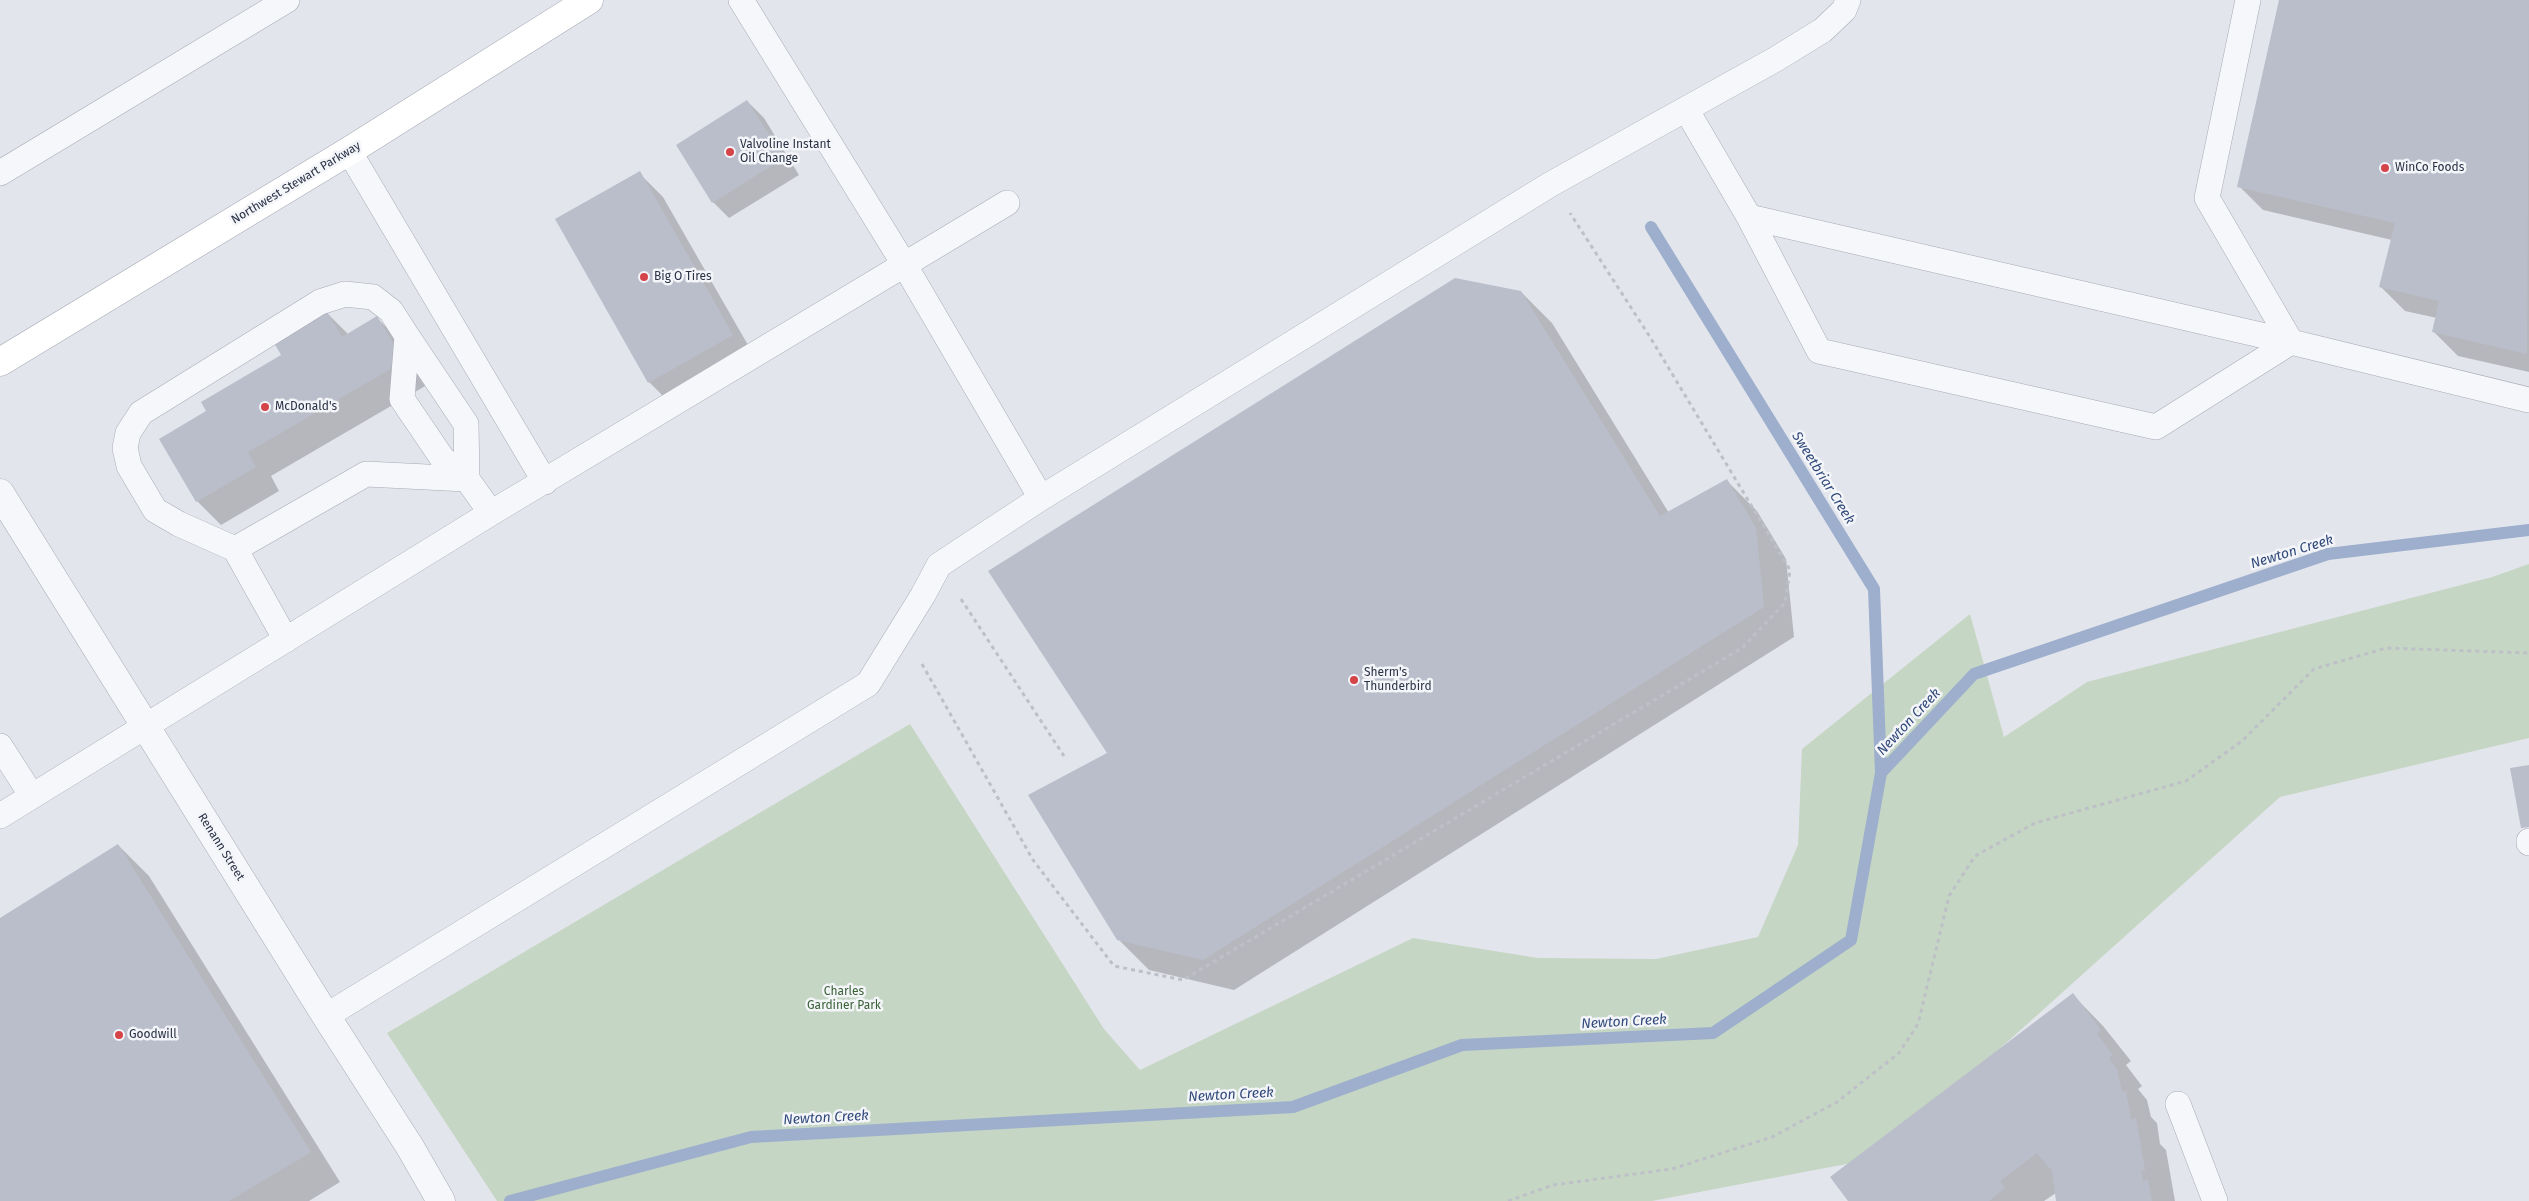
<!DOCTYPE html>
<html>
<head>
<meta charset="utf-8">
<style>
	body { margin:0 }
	canvas { display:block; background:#e3e5ec }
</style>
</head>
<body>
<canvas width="2529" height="1201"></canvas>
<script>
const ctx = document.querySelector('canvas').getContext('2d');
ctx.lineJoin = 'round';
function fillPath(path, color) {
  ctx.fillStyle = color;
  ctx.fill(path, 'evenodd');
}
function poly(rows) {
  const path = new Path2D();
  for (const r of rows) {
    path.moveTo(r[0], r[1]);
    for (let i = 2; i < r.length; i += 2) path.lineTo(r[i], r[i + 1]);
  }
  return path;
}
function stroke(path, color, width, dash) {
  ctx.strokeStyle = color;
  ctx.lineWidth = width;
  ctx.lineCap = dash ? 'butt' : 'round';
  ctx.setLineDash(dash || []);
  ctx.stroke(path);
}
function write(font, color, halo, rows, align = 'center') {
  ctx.font = font + ' "Fira Sans",sans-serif';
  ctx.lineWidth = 5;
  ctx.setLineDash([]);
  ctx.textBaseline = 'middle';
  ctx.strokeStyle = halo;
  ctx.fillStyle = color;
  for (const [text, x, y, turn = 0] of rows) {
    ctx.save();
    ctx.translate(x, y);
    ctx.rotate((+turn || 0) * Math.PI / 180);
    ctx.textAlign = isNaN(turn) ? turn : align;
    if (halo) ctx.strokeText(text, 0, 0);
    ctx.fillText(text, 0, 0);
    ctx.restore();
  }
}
const green = poly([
	[2529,564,2529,738,2280,797,1878,1158,1652,1201,497,1201,387,1033,910,724,1104,1029,1140,1070,1413,938,1538,958,1656,959,1758,937,1798,845,1802,749,1970,614,2004,737,2087,682,2492,577]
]);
const shadow = poly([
	[2280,0,2529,0,2529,372,2458,356,2434,332,2437,318,2405,311,2381,287,2392,240,2263,210,2239,186],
	[747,101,764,118,799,175,729,218,713,202],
	[639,173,663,197,756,359,673,406,649,382],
	[1521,292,1552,323,1669,513,1727,481,1757,511,1786,559,1794,637,1234,990,1149,970,1118,939,1109,753],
	[326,312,348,334,377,318,401,342,427,385,271,476,279,491,221,525,197,501,161,439,208,412,283,356],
	[118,845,149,876,340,1182,309,1201,0,1201,0,919],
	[2073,995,2103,1026,2131,1061,2126,1065,2142,1086,2138,1089,2147,1100,2151,1117,2157,1123,2160,1144,2166,1150,2175,1201,2057,1201,2056,1193,2044,1201,1849,1201]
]);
const stream = poly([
	[1651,227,1874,589,1881,773],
	[510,1201,751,1137,1293,1107,1462,1045,1713,1033,1851,940,1881,773,1974,674,2328,554,2529,530]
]);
const building = poly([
	[2279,0,2529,0,2527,354,2432,332,2439,301,2379,287,2395,223,2237,187],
	[747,100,784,158,712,203,676,145],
	[640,171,733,335,648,383,555,219],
	[1455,278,1521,291,1660,516,1727,479,1756,528,1764,607,1203,960,1117,940,1028,795,1107,753,988,571],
	[326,310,342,337,377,316,404,361,248,452,256,467,196,502,159,439,206,411,201,402,281,355,273,341],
	[2529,765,2529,827,2521,828,2510,768],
	[118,844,311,1152,229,1201,0,1201,0,918],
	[2073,993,2101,1030,2097,1034,2113,1055,2109,1058,2117,1069,2122,1092,2126,1091,2131,1119,2136,1118,2145,1170,2141,1171,2143,1181,2148,1180,2152,1201,2056,1201,2052,1171,2037,1153,2000,1181,2005,1188,1989,1201,1848,1201,1830,1177]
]);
const path = poly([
	[961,599,1064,756],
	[922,664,1033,860,1114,966,1183,980,1742,648,1785,603,1790,570,1650,337,1570,213],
	[1508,1201,1553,1185,1672,1169,1772,1137,1837,1102,1899,1053,1918,1024,1949,896,1975,856,2035,823,2186,781,2242,741,2314,669,2386,648,2529,653]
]);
const service = poly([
	[741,0,904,264,1041,498],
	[1686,109,1749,217,2291,342,2529,400],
	[349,151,545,482],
	[0,173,287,0],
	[1749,217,1819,351,2156,427,2291,342,2207,198,2248,0],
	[407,336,466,424,467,479],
	[235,549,179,524,155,510,129,466,125,448,128,433,141,413,320,302,345,294,373,297,391,311,407,336,402,399,442,458,467,479],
	[286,640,235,549,366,474,467,479,491,513],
	[0,746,32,796],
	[0,816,491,513,1007,203],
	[2529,841,2529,843],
	[326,1016,868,684,923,595,939,565,1041,498,1551,184,1776,59,1823,30,1844,10,1848,0],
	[2178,1104,2215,1201]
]);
const tertiary = poly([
	[0,493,326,1016,410,1147,441,1201]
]);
const secondary = poly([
	[0,362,349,151,589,0]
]);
const markers = [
	[730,152,5,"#d54449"],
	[2385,168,5,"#d54449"],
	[644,277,5,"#d54449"],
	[265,407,5,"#d54449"],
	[1354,680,5,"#d54449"],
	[119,1035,5,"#d54449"]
];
const poiNames = [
	["Valvoline Instant",740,145],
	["Oil Change",740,159],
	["WinCo Foods",2395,168],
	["Big O Tires",654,277],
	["McDonald's",275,407],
	["Sherm's",1364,673],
	["Thunderbird",1364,687],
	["Goodwill",129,1035]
];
const streetNames = [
	["Northwest Stewart Parkway",296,183,-31],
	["Renann Street",221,847,58]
];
const parkNames = [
	["Charles",844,992],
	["Gardiner Park",844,1006]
];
const waterNames = [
	["Sweetbriar Creek",1823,478,58],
	["Newton Creek",2292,552,-17],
	["Newton Creek",1909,722,-47],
	["Newton Creek",1624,1022,-3],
	["Newton Creek",1231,1095,-3],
	["Newton Creek",826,1118,-3]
];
fillPath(green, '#c6d6c4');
fillPath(shadow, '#0003');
stroke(stream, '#9dafcd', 12);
fillPath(building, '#babeca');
stroke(service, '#a8abb7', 26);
stroke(tertiary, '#a8abb7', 29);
stroke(secondary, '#a8abb7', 29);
stroke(path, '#bdc0c7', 3, [4, 4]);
stroke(service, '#f6f7fa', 25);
stroke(tertiary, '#f6f7fa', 28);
stroke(secondary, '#fff', 28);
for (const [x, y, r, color] of markers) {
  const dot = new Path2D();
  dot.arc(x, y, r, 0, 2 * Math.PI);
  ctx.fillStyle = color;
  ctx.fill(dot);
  stroke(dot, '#f3f5f9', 2);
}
write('12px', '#2a3145', '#f3f5f9', poiNames, 'left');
write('12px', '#2a3145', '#f3f5f9', streetNames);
write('12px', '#3a6136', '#f3f5f9', parkNames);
write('italic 14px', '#324a7b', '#f3f5f9', waterNames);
</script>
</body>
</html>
